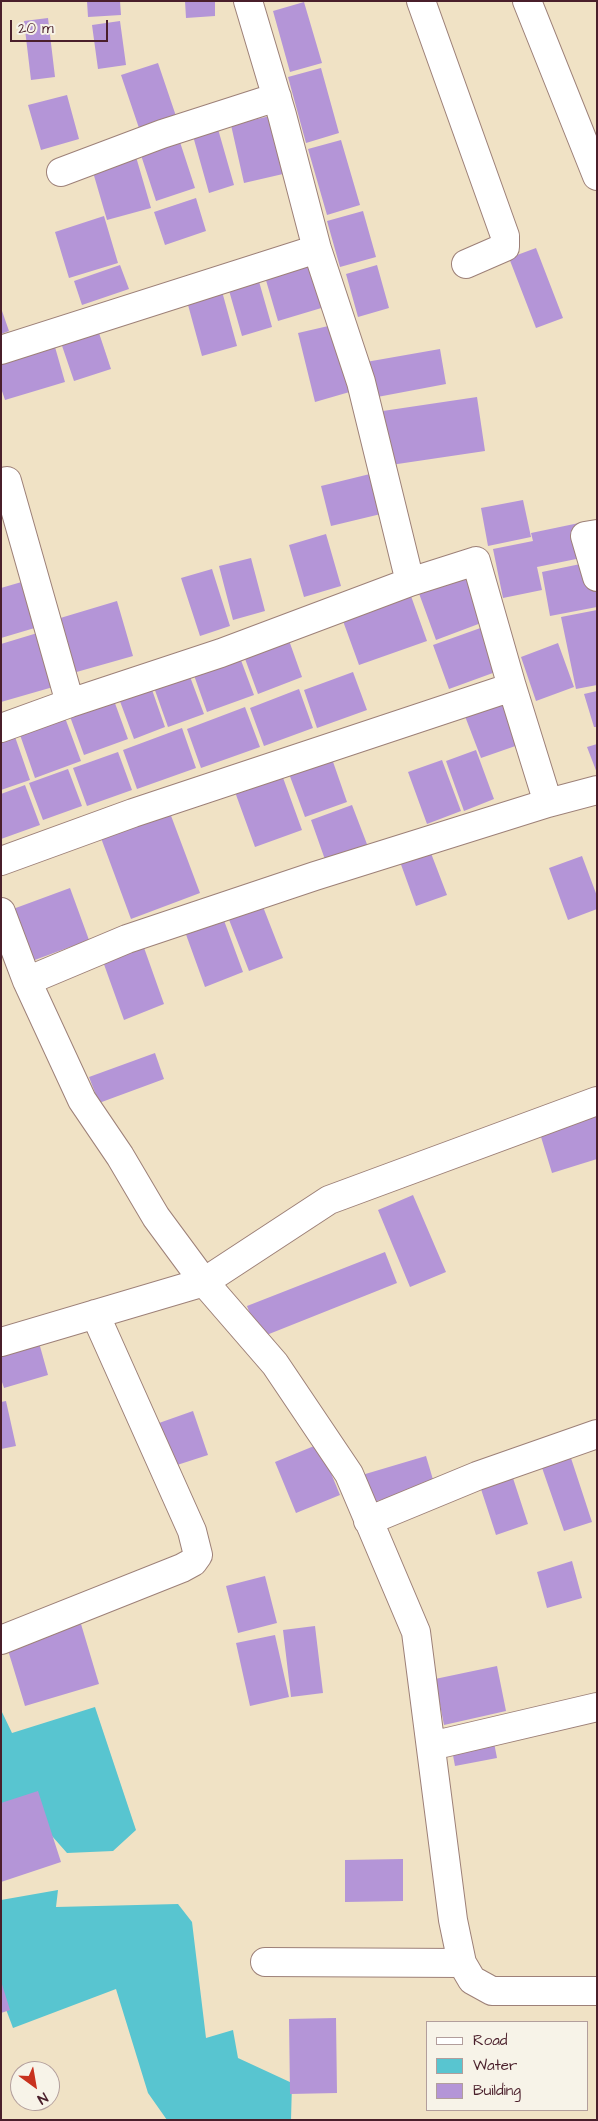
<!DOCTYPE html>
<html>
<head>
<meta charset="utf-8">
<style>
	body { margin:0 }
	#map { position:relative; width:598px; height:2121px; overflow:hidden; background:#f0e2c5; font-family:"Architects Daughter",sans-serif }
	canvas { display:block }
	.frame { position:absolute; inset:0; border:2px solid #4a1f2b; pointer-events:none }
	.legend { position:absolute; left:426px; top:2021px; width:162px; height:90px; box-sizing:border-box; background:#f7f3e8; border:1px solid #b29e9c; margin:0; padding:6px 9px; list-style:none; font-size:15px; color:#4a1f2b }
	.legend li { display:flex; align-items:center; gap:10px; height:25px }
	.legend b { width:25px; border:1px solid #b29e9c }
	.north { position:absolute; left:10px; top:2061px; width:50px; height:50px; box-sizing:border-box; background:#f7f3e8; border:1px solid #b29e9c; border-radius:50%; rotate:148deg; font-size:14px; font-weight:700; line-height:20px; text-align:center; color:#4a1f2b }
	.north::after { content:''; display:block; margin:auto; width:18px; height:22px; background:#c8321e; clip-path:polygon(50% 0,100% 100%,50% 72%,0 100%) }
	.scale { position:absolute; left:10px; top:20px; width:98px; height:22px; box-sizing:border-box; border:2px solid #4a1f2b; border-top:0; padding-left:6px; font-size:15px; line-height:18px; white-space:nowrap; color:#4a1f2b; -webkit-text-stroke:4px #f7f3e8; paint-order:stroke }
</style>
</head>
<body>
<div id="map">
<canvas width="598" height="2121"></canvas>
<div class="frame"></div>
<ul class="legend">
<li><b style="height:6px;background:#fff"></b>Road</li>
<li><b style="height:14px;background:#58c5d0"></b>Water</li>
<li><b style="height:14px;background:#b495d7"></b>Building</li>
</ul>
<div class="north">N</div>
<div class="scale">20 m</div>
</div>
<script>
const ctx = document.querySelector('canvas').getContext('2d');
ctx.lineJoin = 'round';
function fillPath(path, color) {
  ctx.fillStyle = color;
  ctx.fill(path, 'evenodd');
}
function poly(rows) {
  const path = new Path2D();
  for (const r of rows) {
    path.moveTo(r[0], r[1]);
    for (let i = 2; i < r.length; i += 2) path.lineTo(r[i], r[i + 1]);
  }
  return path;
}
function stroke(path, color, width, dash) {
  ctx.strokeStyle = color;
  ctx.lineWidth = width;
  ctx.lineCap = dash ? 'butt' : 'round';
  ctx.setLineDash(dash || []);
  ctx.stroke(path);
}
const water = poly([
	[95,1707,136,1830,113,1851,67,1853,52,1836,1,1817,1,1710,12,1733],
	[58,1890,56,1907,178,1904,192,1922,206,2038,233,2030,238,2058,292,2083,291,2120,167,2120,148,2093,116,1989,13,2028,1,1996,1,1900]
]);
const building = poly([
	[87,1,120,1,121,15,88,17],
	[185,1,215,1,215,16,186,18],
	[304,2,322,63,290,72,273,11],
	[48,18,55,77,31,80,24,21],
	[120,21,126,65,98,69,92,25],
	[158,63,177,119,140,131,121,75],
	[321,68,339,133,306,143,288,77],
	[67,95,79,139,41,150,28,105],
	[270,116,283,174,244,183,231,125],
	[218,129,234,185,209,193,193,136],
	[178,136,195,188,156,201,139,149],
	[341,140,360,205,327,215,308,149],
	[134,150,151,208,107,220,90,162],
	[196,198,206,231,165,245,154,212],
	[363,211,376,257,340,267,327,221],
	[104,216,118,263,69,278,55,232],
	[536,248,563,318,536,328,509,258],
	[316,262,328,306,278,321,265,277],
	[120,265,129,289,82,305,74,281],
	[377,265,389,308,358,317,346,274],
	[256,271,272,327,242,336,226,280],
	[220,284,237,346,202,356,185,294],
	[1,308,9,331,1,334],
	[95,321,111,369,74,381,58,334],
	[337,324,353,391,315,402,298,333],
	[53,340,65,382,5,400,1,388,1,355],
	[440,349,446,384,372,398,366,362],
	[477,397,485,451,384,466,376,412],
	[374,473,385,513,331,526,321,486],
	[523,500,531,537,488,546,481,508],
	[579,523,586,557,537,567,542,590,503,598,493,549,533,541,531,533],
	[326,534,341,586,304,597,289,545],
	[251,558,265,611,233,620,219,566],
	[590,562,597,595,597,607,550,616,542,572],
	[212,569,230,626,200,636,181,578],
	[470,569,489,620,436,640,417,588],
	[25,581,38,627,1,638,1,588],
	[411,596,427,641,359,665,343,621],
	[117,601,133,656,73,673,57,619],
	[597,610,597,685,576,689,561,617],
	[486,626,501,670,449,689,433,645],
	[44,631,60,685,1,702,1,644],
	[286,632,302,677,258,694,241,648],
	[558,643,574,687,536,701,521,657],
	[236,647,254,695,207,712,190,664],
	[186,666,204,714,168,727,151,679],
	[353,672,367,710,317,728,304,690],
	[150,684,165,727,134,739,118,696],
	[299,689,313,728,264,746,250,708],
	[597,691,597,727,594,727,584,694],
	[112,695,128,739,84,755,68,711],
	[507,695,524,743,481,758,463,711],
	[245,707,260,747,201,768,187,729],
	[64,715,81,761,35,778,19,732],
	[182,728,196,768,137,789,123,750],
	[13,731,30,780,1,790,1,736],
	[597,744,597,773,587,747],
	[476,750,494,799,464,811,446,761],
	[118,752,132,790,87,806,73,768],
	[331,756,347,802,305,817,288,771],
	[442,760,461,811,427,824,408,772],
	[68,769,82,806,43,820,29,783],
	[282,775,302,830,255,847,235,792],
	[25,785,40,825,1,839,1,794],
	[167,805,200,893,131,919,98,830],
	[352,805,370,852,328,868,311,820],
	[429,848,447,895,416,906,399,859],
	[582,856,597,896,597,909,568,920,549,868],
	[70,888,89,940,32,961,13,909],
	[260,899,283,958,249,971,226,912],
	[222,915,243,972,205,987,184,929],
	[142,942,164,1004,124,1020,101,956],
	[155,1053,164,1079,99,1103,89,1077],
	[597,1109,597,1159,552,1173,538,1127],
	[413,1195,446,1272,410,1287,378,1210],
	[385,1252,397,1283,259,1338,247,1306],
	[38,1339,48,1375,4,1388,1,1379,1,1350],
	[6,1401,16,1446,1,1449,1,1402],
	[193,1411,208,1455,174,1466,159,1423],
	[319,1444,340,1495,296,1513,275,1462],
	[569,1452,592,1522,564,1531,540,1462],
	[426,1456,434,1483,371,1503,362,1475],
	[511,1472,528,1524,496,1535,479,1483],
	[572,1561,582,1598,547,1608,537,1572],
	[265,1576,277,1623,238,1633,226,1586],
	[81,1624,99,1684,25,1706,7,1647],
	[315,1626,323,1693,291,1697,283,1630],
	[275,1635,289,1697,250,1706,236,1643],
	[497,1666,506,1711,444,1725,435,1679],
	[491,1727,497,1758,455,1766,449,1734],
	[38,1791,61,1862,1,1882,1,1803],
	[403,1859,403,1901,345,1902,345,1860],
	[1,1981,10,2010,1,2013],
	[336,2018,337,2093,290,2094,289,2019]
]);
const minor = poly([
	[421,1,505,236,505,247,466,264],
	[527,1,597,176],
	[61,172,162,134,277,97],
	[1,350,317,249],
	[7,481,70,703],
	[597,534,585,536,597,577],
	[1,728,70,703,221,653,410,582,361,382,317,249,282,115,248,1],
	[548,803,597,790],
	[1,861,133,813,512,687],
	[1,912,27,981,82,1100,120,1156,156,1217,204,1282,329,1200,597,1101],
	[27,981,127,939,315,876,548,803,512,687,476,561,410,582],
	[1,1342,204,1282,275,1364,349,1474,416,1632,453,1920,462,1963,472,1980,492,1991,597,1991],
	[368,1521,477,1476,597,1434],
	[1,1640,182,1568,193,1562,198,1555,192,1531,95,1314],
	[431,1746,597,1707],
	[265,1962,462,1963]
]);
fillPath(water, '#58c5d0');
fillPath(building, '#b495d7');
stroke(minor, '#9d8078', 30);
stroke(minor, '#fff', 28);
</script>
</body>
</html>
